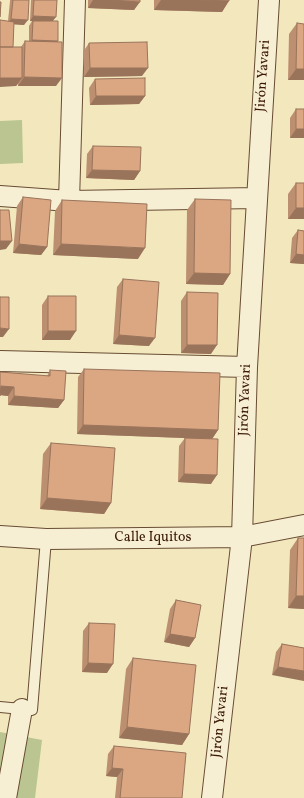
<!DOCTYPE html>
<html>
<head>
<meta charset="utf-8">
<style>
	body { margin:0 }
	canvas { display:block; background:#f2e7bd }
</style>
</head>
<body>
<canvas width="304" height="798"></canvas>
<script>
const ctx = document.querySelector('canvas').getContext('2d');
ctx.lineJoin = 'round';
function fillPath(path, color) {
  ctx.fillStyle = color;
  ctx.fill(path, 'evenodd');
}
function poly(rows) {
  const path = new Path2D();
  for (const r of rows) {
    path.moveTo(r[0], r[1]);
    for (let i = 2; i < r.length; i += 2) path.lineTo(r[i], r[i + 1]);
  }
  return path;
}
function stroke(path, color, width, dash) {
  ctx.strokeStyle = color;
  ctx.lineWidth = width;
  ctx.lineCap = dash ? 'butt' : 'round';
  ctx.setLineDash(dash || []);
  ctx.stroke(path);
}
function write(font, color, halo, rows, align = 'center') {
  ctx.font = font + ' Vollkorn,serif';
  ctx.lineWidth = 3;
  ctx.setLineDash([]);
  ctx.textBaseline = 'middle';
  ctx.strokeStyle = halo;
  ctx.fillStyle = color;
  for (const [text, x, y, turn = 0] of rows) {
    ctx.save();
    ctx.translate(x, y);
    ctx.rotate((+turn || 0) * Math.PI / 180);
    ctx.textAlign = isNaN(turn) ? turn : align;
    if (halo) ctx.strokeText(text, 0, 0);
    ctx.fillText(text, 0, 0);
    ctx.restore();
  }
}
const green = poly([
	[22,120,23,163,0,164,0,121],
	[0,732,42,740,35,798,0,798]
]);
const lane = poly([
	[0,707,32,710,46,539]
]);
const street = poly([
	[0,196,69,201,256,198],
	[69,201,75,0],
	[0,361,247,367],
	[0,536,46,539,242,537,304,525],
	[6,798,22,709],
	[212,798,242,537,247,367,269,0]
]);
const wall = poly([
	[10,0,29,0,24,25,14,24,13,47,21,47,25,41,29,42,29,26,32,21,30,21,31,0,57,0,53,21,58,41,56,86,18,86,18,84,16,86,8,21,10,1],
	[88,0,140,0,134,10,88,8],
	[154,0,229,0,222,12,154,10],
	[297,23,304,80,288,80,289,34],
	[89,43,142,76,84,77,83,52],
	[95,79,145,96,139,104,90,105,89,88],
	[296,109,304,138,290,138,290,118],
	[93,146,140,171,134,180,86,178,87,154],
	[296,183,304,183,304,219,288,219,288,194],
	[23,197,47,247,41,255,13,253,17,206],
	[195,199,230,274,223,285,186,284,187,210],
	[62,200,138,259,53,255,55,211],
	[298,230,304,231,304,264,290,263,292,238],
	[123,279,149,346,113,344,117,287],
	[187,292,211,354,181,353,181,301],
	[48,296,70,340,42,340,42,305],
	[84,369,218,430,212,439,211,484,178,482,179,446,185,438,77,434,78,377],
	[50,370,64,400,58,408,8,405,8,396,0,395,0,372,47,376],
	[51,443,111,503,104,514,40,509,43,454],
	[298,538,304,538,304,609,288,608,290,550],
	[176,600,195,638,189,647,164,642,170,609],
	[89,623,107,673,82,672,83,631],
	[282,644,304,648,272,675,276,652],
	[133,658,189,734,182,745,119,738,126,669],
	[114,746,182,798,115,798,117,777,106,776,108,754]
]);
const shadedWall = poly([
	[93,0,110,0,140,2,134,10,88,8],
	[161,0,198,0,229,1,222,12,154,10],
	[33,16,56,17,52,22,30,21],
	[11,19,28,20,24,25,8,24],
	[32,40,58,41,54,46,29,45],
	[90,68,148,68,142,76,84,77],
	[296,69,304,69,304,80,288,80],
	[24,77,62,78,56,86,18,86],
	[0,78,22,78,16,86,0,87],
	[96,96,145,96,139,104,90,105],
	[296,129,304,129,304,138,290,138],
	[92,170,140,171,134,180,86,178],
	[296,208,304,208,304,219,288,219],
	[0,241,12,241,6,249,0,250],
	[19,244,47,247,41,255,13,253],
	[61,244,145,248,138,259,53,255],
	[296,254,304,255,304,264,290,263],
	[194,273,230,274,223,285,186,284],
	[0,328,9,329,3,337,0,337],
	[48,331,76,331,70,340,42,340],
	[119,335,155,338,149,346,113,344],
	[187,345,217,345,211,354,181,353],
	[1,386,14,387,8,396,0,395],
	[14,396,64,400,58,408,8,405],
	[83,425,218,430,212,439,77,434],
	[184,474,217,475,211,484,178,482],
	[47,498,111,503,104,514,40,509],
	[296,596,304,596,304,609,288,608],
	[170,634,195,638,189,647,164,642],
	[88,663,113,664,107,673,82,672],
	[278,667,304,671,304,681,272,675],
	[127,727,189,734,182,745,119,738],
	[112,768,123,769,117,777,106,776]
]);
const building = poly([
	[13,0,29,0,28,20,11,19,13,0],
	[34,0,57,0,56,17,33,16,34,0],
	[110,0,140,0,140,2,110,0],
	[198,0,229,0,229,1,198,0],
	[0,2,1,2,0,17,0,2],
	[0,20,14,22,13,47,0,47,0,20],
	[33,21,58,21,58,41,32,40,33,21],
	[297,23,304,24,304,69,296,69,297,23],
	[25,41,62,42,62,78,24,77,25,41],
	[147,42,148,68,90,68,89,43,147,42],
	[0,47,22,47,22,78,0,78,0,47],
	[145,78,145,96,96,96,95,79,145,78],
	[296,109,304,109,304,129,296,129,296,109],
	[93,146,141,147,140,171,92,170,93,146],
	[296,183,304,183,304,208,296,208,296,183],
	[23,197,51,200,47,247,19,244,23,197],
	[195,199,231,200,230,274,194,273,195,199],
	[62,200,147,204,145,248,61,244,62,200],
	[0,210,9,210,12,241,0,241,0,210],
	[298,230,304,231,304,255,296,254,298,230],
	[123,279,159,282,155,338,119,335,123,279],
	[187,292,218,293,217,345,187,345,187,292],
	[48,296,76,296,76,331,48,331,48,296],
	[0,297,9,297,9,329,0,328,0,297],
	[84,369,220,373,218,430,83,425,84,369],
	[50,370,66,371,64,400,14,396,14,387,1,386,0,396,0,372,50,376,50,370],
	[185,438,218,439,217,475,184,474,185,438],
	[51,443,115,448,111,503,47,498,51,443],
	[298,538,304,538,304,596,296,596,298,538],
	[176,600,201,605,195,638,170,634,176,600],
	[89,623,115,624,113,664,88,663,89,623],
	[282,644,304,648,304,671,278,667,282,644],
	[133,658,196,665,189,734,127,727,133,658],
	[114,746,186,753,182,798,120,798,123,769,112,768,114,746]
]);
const streetNames = [
	["Jirón Yavari",264,76,-86],
	["Jirón Yavari",246,400,-88],
	["Calle Iquitos",153,538],
	["Jirón Yavari",221,722,-84]
];
fillPath(green, '#bac591');
stroke(lane, '#684c33', 12);
stroke(street, '#684c33', 22);
stroke(lane, '#f7efd4', 10);
stroke(street, '#f7efd4', 20);
fillPath(wall, '#bc8f70');
fillPath(shadedWall, '#99745b');
fillPath(building, '#dba682');
stroke(building, '#99745b', 1);
write('14px', '#3a1905', '#f7efd4', streetNames);
</script>
</body>
</html>
